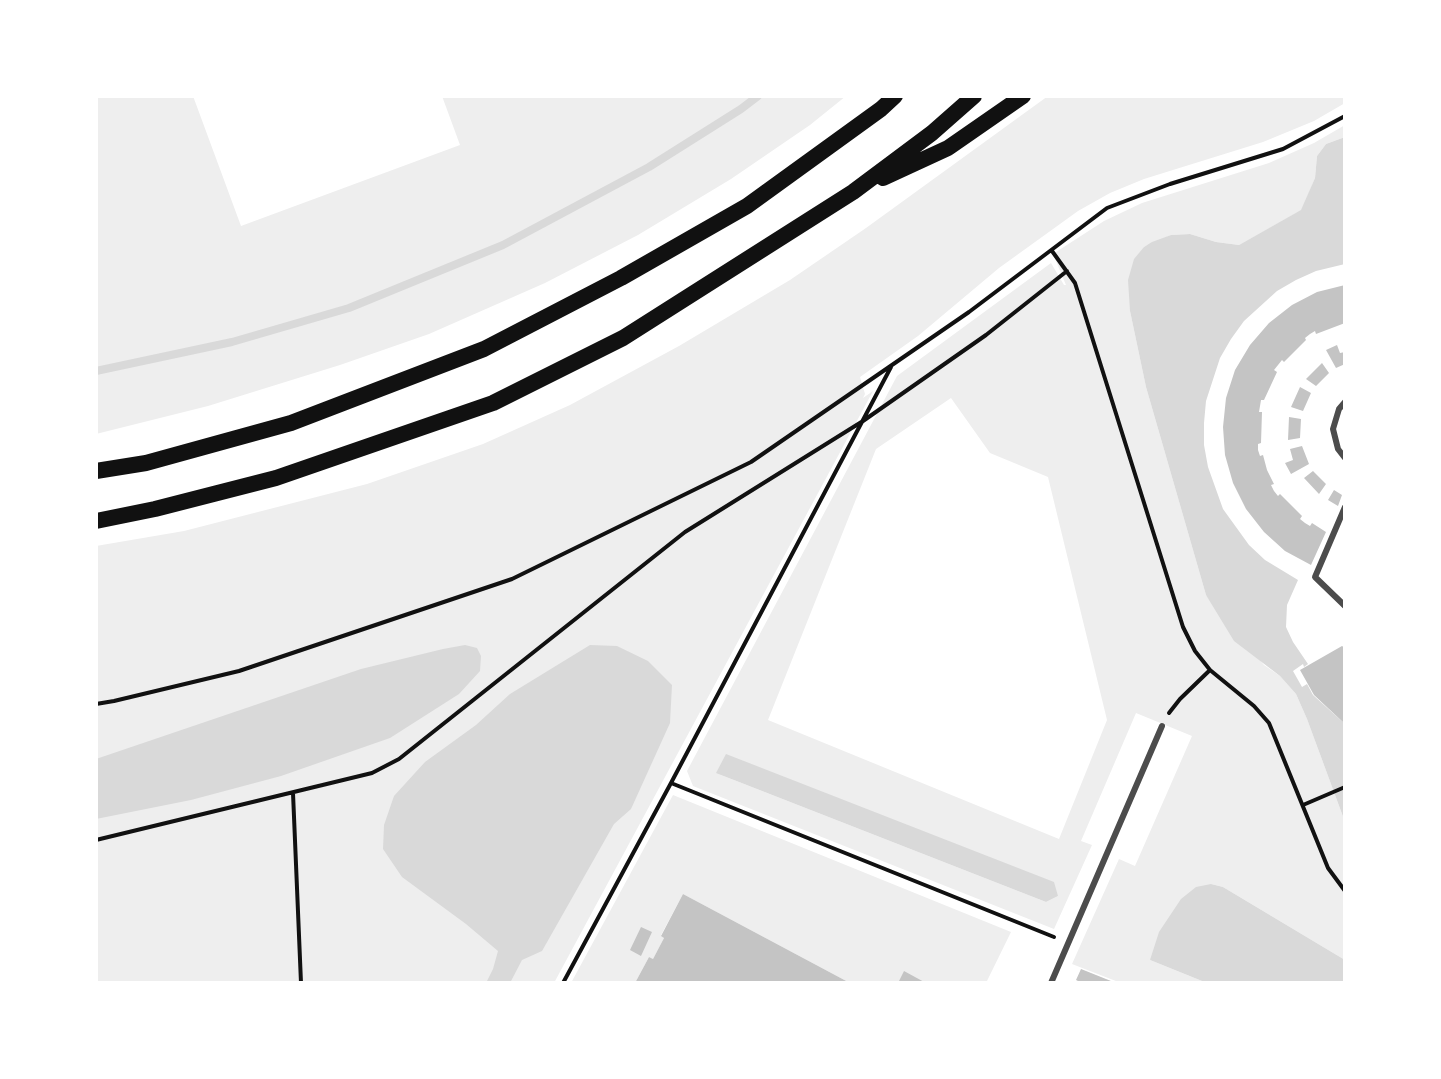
<!DOCTYPE html>
<html>
<head>
<meta charset="utf-8">
<style>
	body { margin:0 }
	#map { position:relative; width:1441px; height:1079px; overflow:hidden; background:#fff; font-family:"Playfair Display",serif }
	canvas { display:block }
	.frame { position:absolute; inset:0; border:98px solid #fff; pointer-events:none }
</style>
</head>
<body>
<div id="map">
<canvas width="1441" height="1079"></canvas>
<div class="frame"></div>
</div>
<script>
const ctx = document.querySelector('canvas').getContext('2d');
ctx.lineJoin = 'round';
function fillPath(path, color) {
  ctx.fillStyle = color;
  ctx.fill(path, 'evenodd');
}
function poly(rows) {
  const path = new Path2D();
  for (const r of rows) {
    path.moveTo(r[0], r[1]);
    for (let i = 2; i < r.length; i += 2) path.lineTo(r[i], r[i + 1]);
  }
  return path;
}
function stroke(path, color, width, dash) {
  ctx.strokeStyle = color;
  ctx.lineWidth = width;
  ctx.lineCap = dash ? 'butt' : 'round';
  ctx.setLineDash(dash || []);
  ctx.stroke(path);
}
const green = poly([
	[96,96,193,96,241,226,460,145,442,96,846,96,810,125,731,179,638,235,545,283,429,334,340,365,208,406,96,434],
	[1048,96,1345,96,1345,103,1314,121,1263,142,1144,179,1110,193,1078,211,999,268,918,336,860,377,865,394,863,398,873,391,554,983,96,983,96,546,184,531,367,484,483,444,570,405,679,346,790,280,866,228],
	[1345,125,1345,137,1326,144,1317,156,1315,178,1302,210,1239,245,1216,242,1190,234,1171,235,1144,247,1130,311,1146,387,1206,595,1264,665,1280,676,1296,694,1307,719,1345,822,1345,960,1223,887,1211,884,1150,960,1207,983,1121,983,1072,964,1119,859,1135,866,1192,736,1136,713,1081,841,1092,845,1054,929,693,786,687,771,897,376,1051,263,1064,285,1066,285,1053,254,1104,221,1142,203,1269,163,1314,143],
	[951,398,990,453,1048,477,1107,720,1059,839,768,720,876,449],
	[716,773,1058,896,1046,902],
	[673,795,1011,932,986,983,850,983,683,894,661,935,664,938,653,959,649,957,635,983,571,983]
]);
const water = poly([
	[1345,137,1345,264,1316,271,1296,280,1277,291,1244,321,1231,339,1220,358,1206,401,1204,423,1204,445,1208,467,1223,509,1249,545,1265,560,1298,580,1287,605,1286,627,1293,642,1308,664,1304,667,1303,664,1293,671,1302,687,1307,684,1313,695,1345,724,1345,822,1307,719,1296,694,1280,676,1234,641,1206,595,1146,387,1130,311,1128,280,1134,259,1144,247,1152,242,1171,235,1190,234,1216,242,1239,245,1301,210,1315,178,1317,156,1326,144],
	[465,645,477,648,481,656,480,671,459,694,390,738,281,776,191,800,96,819,96,759,361,669,443,649],
	[590,645,617,646,648,661,672,685,670,723,631,809,614,824,542,951,522,960,510,983,486,983,493,969,498,951,466,924,402,877,383,849,384,825,394,796,425,762,476,725,510,694],
	[726,754,1054,882,1058,896,1046,902,716,773],
	[1211,884,1223,887,1345,960,1345,983,1207,983,1150,960,1159,932,1181,899,1196,887]
]);
const stream = poly([
	[96,371,232,342,349,308,503,245,649,167,741,109,758,96]
]);
const building = poly([
	[1345,285,1345,323,1316,334,1315,331,1310,334,1305,338,1306,340,1284,362,1282,360,1274,370,1277,372,1264,400,1261,400,1259,412,1262,412,1261,443,1258,444,1258,450,1260,456,1263,455,1267,470,1274,484,1271,485,1274,491,1278,496,1280,494,1302,516,1300,519,1305,523,1310,526,1312,523,1326,532,1311,565,1285,551,1264,532,1246,509,1233,483,1225,455,1223,427,1226,398,1235,370,1250,345,1269,323,1292,305,1317,292],
	[1337,345,1340,353,1345,352,1345,364,1336,368,1326,350],
	[1322,363,1329,373,1316,386,1306,379],
	[1300,387,1311,393,1303,411,1291,407],
	[1289,417,1301,419,1300,438,1288,440],
	[1302,446,1309,464,1291,474,1285,463,1293,460,1290,449],
	[1313,471,1326,484,1319,494,1304,478],
	[1334,490,1342,495,1338,506,1328,500],
	[1342,646,1345,648,1345,724,1314,695,1300,670],
	[683,894,850,983,635,983,649,957,653,959,664,938,661,936],
	[641,927,652,932,641,956,630,950],
	[1081,969,1116,983,1082,983,1076,980],
	[904,971,926,983,898,983]
]);
const path = poly([
	[1052,251,1075,283,1183,627,1195,651,1210,670,1254,706,1269,723,1328,868,1345,891],
	[96,704,114,701,239,671,512,579,751,462,969,312,1107,208,1170,184,1283,149,1345,116],
	[1169,713,1180,699,1210,670],
	[671,783,1054,937],
	[293,793,301,983],
	[1303,805,1345,787],
	[96,840,372,773,399,759,685,532,863,421,986,335,1067,271],
	[563,983,671,783,891,367]
]);
const minor = poly([
	[1345,402,1339,409,1333,429,1338,449,1345,458],
	[1345,507,1315,577,1345,606],
	[1051,983,1162,726]
]);
const trunk = poly([
	[883,178,948,148,1023,96],
	[96,471,146,463,291,423,484,349,621,278,747,206,881,109,895,96],
	[96,521,155,509,276,478,493,403,623,338,853,192,932,133,974,96]
]);
fillPath(green, '#eee');
fillPath(water, '#d9d9d9');
stroke(stream, '#d9d9d9', 8);
fillPath(building, '#c4c4c4');
stroke(path, '#111', 4);
stroke(minor, '#4c4c4c', 6);
stroke(trunk, '#111', 16);
</script>
</body>
</html>
